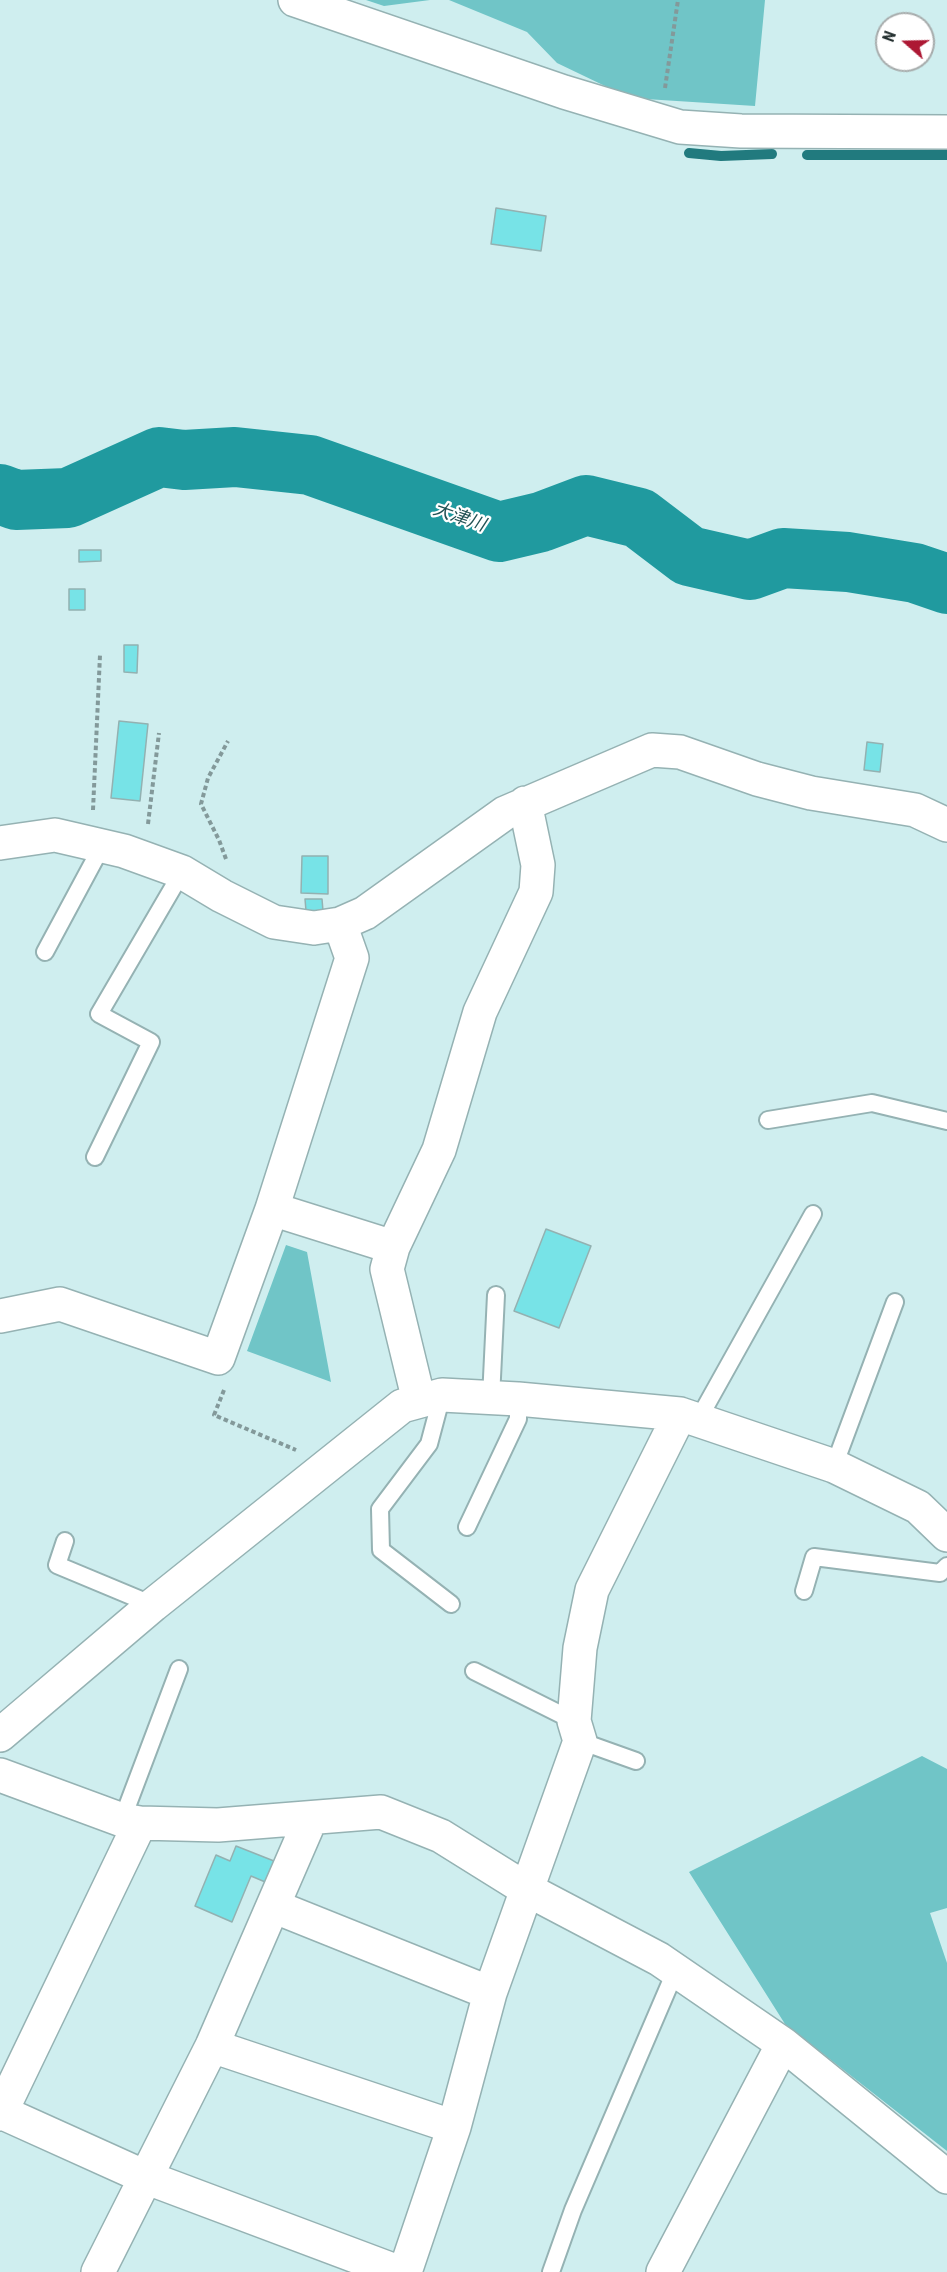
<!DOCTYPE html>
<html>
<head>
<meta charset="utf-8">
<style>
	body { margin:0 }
	#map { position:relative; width:947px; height:2272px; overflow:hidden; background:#cfeeef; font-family:"Roboto Condensed",sans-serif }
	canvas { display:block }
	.north { position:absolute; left:875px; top:12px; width:60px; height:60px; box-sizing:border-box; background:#fff; border:2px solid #a7acac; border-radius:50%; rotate:290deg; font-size:16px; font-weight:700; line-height:24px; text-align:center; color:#243030 }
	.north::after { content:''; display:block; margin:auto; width:21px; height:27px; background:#ad1834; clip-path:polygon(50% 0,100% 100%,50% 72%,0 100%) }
</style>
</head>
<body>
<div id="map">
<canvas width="947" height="2272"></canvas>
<div class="north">N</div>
</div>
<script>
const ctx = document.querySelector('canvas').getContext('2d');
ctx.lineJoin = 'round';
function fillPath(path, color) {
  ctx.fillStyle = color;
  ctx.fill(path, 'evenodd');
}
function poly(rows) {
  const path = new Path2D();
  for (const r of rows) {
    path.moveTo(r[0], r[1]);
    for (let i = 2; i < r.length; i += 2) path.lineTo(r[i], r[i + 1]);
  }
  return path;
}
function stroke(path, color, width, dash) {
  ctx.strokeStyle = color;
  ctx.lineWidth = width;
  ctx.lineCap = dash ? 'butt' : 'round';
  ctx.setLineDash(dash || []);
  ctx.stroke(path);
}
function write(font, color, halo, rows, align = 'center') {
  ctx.font = font + ' "Roboto Condensed","Noto Sans JP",sans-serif';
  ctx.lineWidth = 4.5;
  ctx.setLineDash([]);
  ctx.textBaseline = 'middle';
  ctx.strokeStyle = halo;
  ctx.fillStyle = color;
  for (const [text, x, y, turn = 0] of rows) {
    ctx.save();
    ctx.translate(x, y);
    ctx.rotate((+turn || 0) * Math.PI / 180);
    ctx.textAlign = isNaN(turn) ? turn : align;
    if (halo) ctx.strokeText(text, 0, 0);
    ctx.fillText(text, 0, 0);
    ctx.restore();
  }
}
const green = poly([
	[366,0,430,0,384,6],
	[449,0,765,0,755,106,630,98,557,63,527,32],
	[286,1245,307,1252,331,1382,247,1351],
	[922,1756,947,1769,947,1908,930,1913,947,1963,947,2151,785,2024,689,1872]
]);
const stream = poly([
	[689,153,721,156,772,154],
	[807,155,947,155]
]);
const river = poly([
	[0,494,16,500,68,498,159,457,184,460,235,457,310,465,499,532,541,522,586,505,639,518,689,556,750,570,783,558,848,562,915,573,947,584]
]);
const building = poly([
	[496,208,546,216,541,251,491,244,496,208],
	[79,550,101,550,101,561,79,562,79,550],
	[69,589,85,589,85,610,69,610,69,589],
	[124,645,138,645,137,673,124,672,124,645],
	[119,721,148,724,140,801,111,798,119,721],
	[867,742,883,744,880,772,864,770,867,742],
	[302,856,328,856,328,894,301,893,302,856],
	[305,899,322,899,323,911,306,911,305,899],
	[546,1229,591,1246,559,1328,514,1311,546,1229],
	[236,1846,279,1863,270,1884,251,1876,232,1922,195,1906,216,1855,230,1861,236,1846]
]);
const path = poly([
	[665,88,678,0],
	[93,810,100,655],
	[148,824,159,733],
	[226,859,219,840,201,804,208,778,228,741],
	[224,1390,214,1415,296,1450]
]);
const lane = poly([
	[45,952,102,846],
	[768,1120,872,1103,947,1121],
	[95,1157,151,1042,99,1014,182,872],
	[442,1395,429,1444,380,1509,381,1550,451,1604],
	[491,1398,496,1295],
	[698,1420,813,1214],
	[834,1466,895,1302],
	[467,1527,518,1419,518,1399],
	[65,1541,57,1565,153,1605],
	[804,1591,814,1557,940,1573,947,1566],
	[474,1671,574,1721],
	[580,1741,636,1761],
	[122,1820,179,1669],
	[551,2272,573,2210,675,1972]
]);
const street = poly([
	[0,843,55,835,124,851,182,872,222,896,274,922,314,928,340,924,365,913,505,813,652,750,680,752,757,779,811,793,915,810,947,825],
	[272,1209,393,1247],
	[0,1316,60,1304,218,1358,272,1209,352,958,340,924],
	[419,1401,387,1269,393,1247,439,1150,480,1012,536,892,538,865,525,803],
	[0,1735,153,1605,402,1406,442,1395,518,1399,680,1414,834,1466,918,1507,947,1535],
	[0,1775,122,1820,140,1823,218,1825,381,1812,441,1836,526,1889,659,1959,783,2044,947,2177],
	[273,1906,490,1993],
	[212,2046,454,2127],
	[1,2112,145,2177,398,2272],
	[0,2114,140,1823],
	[98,2272,212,2046,311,1818],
	[405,2272,454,2127,490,1993,580,1741,574,1721,580,1648,592,1590,680,1414],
	[663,2272,783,2044]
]);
const secondary = poly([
	[295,0,564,92,680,127,741,131,947,132]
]);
const waterNames = [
	["大津川",459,518,19]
];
fillPath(green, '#70c5c7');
stroke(stream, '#217a7e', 10);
stroke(river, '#209a9f', 60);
fillPath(building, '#77e3e7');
stroke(building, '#93b1b1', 1.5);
stroke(lane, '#95b2b3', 20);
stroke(street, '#95b2b3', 36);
stroke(secondary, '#95b2b3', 36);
stroke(path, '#83999a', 4, [4.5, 3]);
stroke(lane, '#fff', 16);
stroke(street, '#fff', 33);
stroke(secondary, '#fff', 33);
write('italic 18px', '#225254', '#fff', waterNames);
</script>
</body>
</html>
